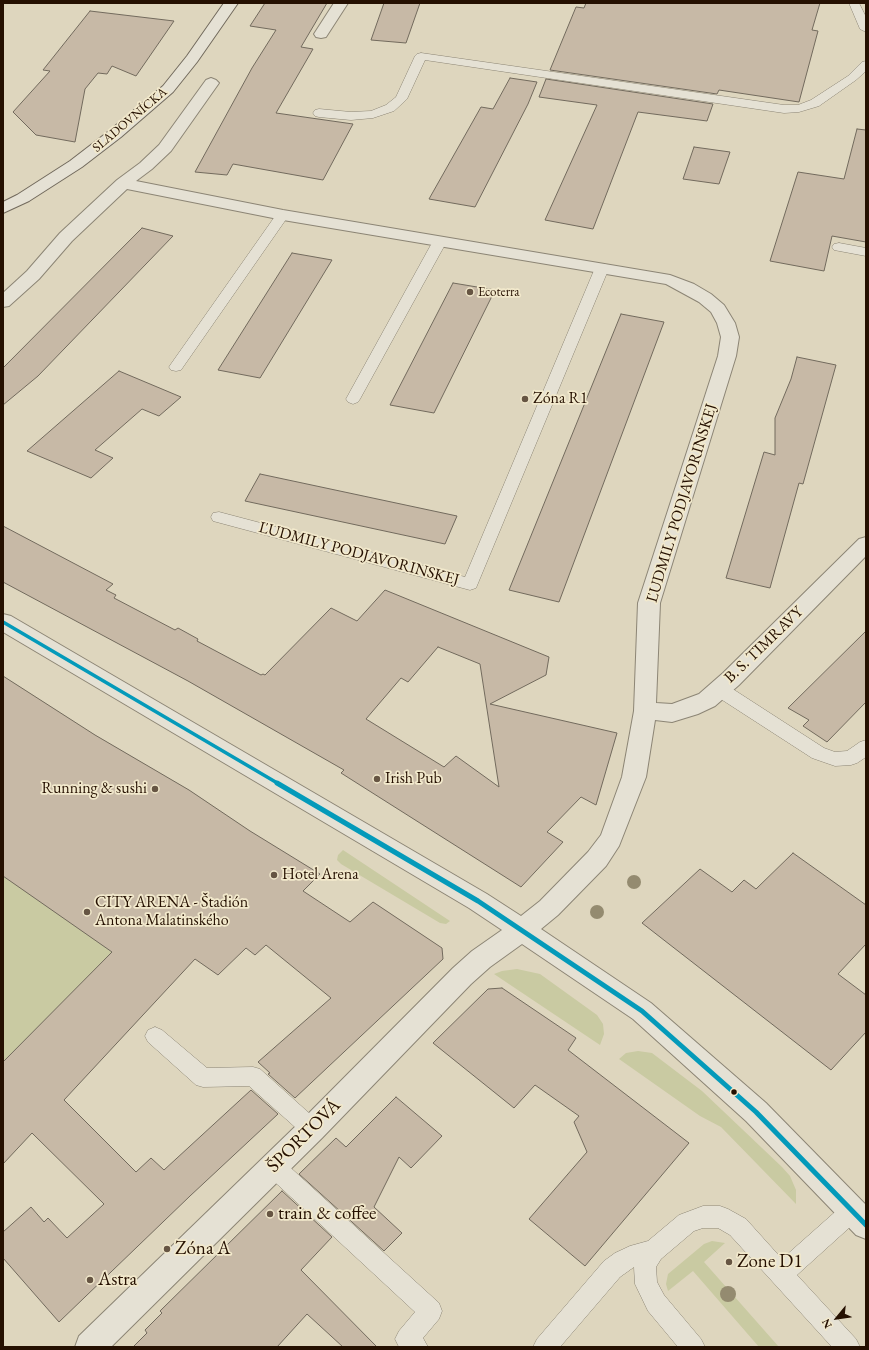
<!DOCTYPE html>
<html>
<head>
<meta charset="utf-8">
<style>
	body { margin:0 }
	#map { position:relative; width:869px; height:1350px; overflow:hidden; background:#ded6be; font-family:"EB Garamond",serif }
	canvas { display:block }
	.frame { position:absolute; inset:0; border:4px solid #251001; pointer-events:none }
	.north { position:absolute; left:817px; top:1298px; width:40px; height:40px; -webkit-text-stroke:3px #f2e9cc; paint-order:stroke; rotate:241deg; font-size:11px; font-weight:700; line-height:16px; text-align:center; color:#251001 }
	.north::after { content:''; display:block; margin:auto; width:14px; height:18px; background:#251001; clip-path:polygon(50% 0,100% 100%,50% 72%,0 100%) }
</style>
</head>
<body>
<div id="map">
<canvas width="869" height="1350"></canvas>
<div class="frame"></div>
<div class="north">N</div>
</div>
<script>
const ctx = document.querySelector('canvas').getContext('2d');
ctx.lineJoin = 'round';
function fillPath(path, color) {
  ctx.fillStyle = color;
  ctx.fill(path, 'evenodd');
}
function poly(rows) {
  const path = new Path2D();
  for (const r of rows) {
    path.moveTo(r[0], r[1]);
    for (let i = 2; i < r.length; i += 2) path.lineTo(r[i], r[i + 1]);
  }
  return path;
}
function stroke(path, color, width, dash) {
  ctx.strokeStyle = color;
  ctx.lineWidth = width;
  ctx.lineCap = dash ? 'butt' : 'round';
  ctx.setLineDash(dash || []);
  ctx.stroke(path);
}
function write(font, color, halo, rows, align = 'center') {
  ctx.font = font + ' "EB Garamond",serif';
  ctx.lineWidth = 3.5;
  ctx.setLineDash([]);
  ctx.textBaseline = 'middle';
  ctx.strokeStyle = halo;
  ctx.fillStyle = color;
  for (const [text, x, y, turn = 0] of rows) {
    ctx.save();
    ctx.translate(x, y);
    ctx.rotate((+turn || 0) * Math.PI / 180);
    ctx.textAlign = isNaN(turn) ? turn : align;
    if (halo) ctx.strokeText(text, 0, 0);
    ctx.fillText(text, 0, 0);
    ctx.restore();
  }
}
const green = poly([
	[3,676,95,735,189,790,250,831,242,840,195,959,3,1164],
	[343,850,450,921,446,924,440,923,341,864,337,860,338,855],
	[517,969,540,974,597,1015,603,1024,604,1034,600,1045,494,974,502,971],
	[638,1051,652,1053,702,1091,782,1167,790,1176,796,1190,796,1204,721,1127,700,1116,619,1059,626,1053],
	[712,1241,725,1243,704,1262,779,1347,759,1347,693,1271,668,1291,666,1284,668,1274,704,1244]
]);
const building = poly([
	[265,3,327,3,301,47,313,49,276,113,353,124,323,180,233,164,227,175,195,172,252,68,276,30,250,26,265,3],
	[384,3,420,3,406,43,371,40,384,3],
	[586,3,820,3,812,30,818,31,799,102,719,90,717,94,550,70,576,7,584,8,586,3],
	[90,11,174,21,136,76,112,66,107,74,98,73,85,89,75,142,36,135,13,112,50,71,43,70,90,11],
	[510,78,537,82,528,104,475,207,429,199,481,107,493,109,510,78],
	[546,79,713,104,707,121,638,112,593,229,545,220,597,105,539,97,546,79],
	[857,129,866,130,866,242,832,236,824,271,770,261,798,172,844,179,857,129],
	[694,147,730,152,719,184,683,179,694,147],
	[142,228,173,236,38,376,3,405,3,368,142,228],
	[292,253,332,260,260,378,218,370,292,253],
	[453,283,495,290,434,413,390,405,453,283],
	[621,314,664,322,559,602,509,590,621,314],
	[797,357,836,365,803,484,799,483,770,588,726,578,764,452,775,455,775,418,791,379,797,357],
	[119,371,181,397,159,416,142,409,95,450,113,458,91,478,27,451,119,371],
	[260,474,457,516,445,544,245,501,260,474],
	[3,526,113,584,106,590,116,595,114,598,175,630,178,628,198,639,197,641,261,675,263,674,265,675,331,608,357,621,385,590,549,657,546,675,490,704,617,733,596,805,581,797,547,832,563,842,521,887,341,773,344,770,188,681,3,582,3,526],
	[438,647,480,664,499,787,456,756,444,767,366,719,401,678,408,682,438,647],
	[866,631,866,702,827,742,803,726,809,720,788,708,866,631],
	[3,676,95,735,189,790,250,831,320,874,303,891,350,922,373,902,442,948,443,959,295,1098,268,1074,270,1073,258,1062,331,998,266,945,255,955,246,948,218,975,195,959,64,1100,136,1172,151,1158,164,1170,251,1090,278,1114,190,1196,59,1322,3,1258,3,1232,31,1207,44,1222,48,1218,67,1238,104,1204,32,1133,3,1164,3,1062,112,952,3,876,3,676],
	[793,853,866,905,866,944,838,974,866,995,866,1032,831,1070,642,923,700,869,732,892,744,880,756,889,793,853],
	[502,988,576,1038,568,1050,689,1143,585,1266,529,1219,587,1152,574,1122,579,1116,535,1085,514,1108,433,1043,488,989,502,988],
	[396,1097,442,1136,411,1168,399,1157,374,1207,402,1233,384,1251,299,1174,336,1138,346,1147,396,1097],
	[282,1191,332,1237,301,1270,377,1347,343,1347,307,1314,277,1347,133,1347,147,1333,145,1330,162,1313,160,1311,282,1191]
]);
const lane = poly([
	[849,3,859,3,866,17,866,32,860,29,849,3],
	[421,53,784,105,798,105,811,100,848,76,862,62,866,61,866,71,856,80,819,106,799,112,784,113,425,60,407,99,394,111,373,118,351,120,319,117,315,116,313,113,315,110,319,109,351,112,371,111,386,105,396,97,415,56,417,54,421,53],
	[283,211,288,212,289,215,181,370,176,371,171,370,169,367,171,364,278,212,283,211],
	[440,237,445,238,447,241,360,399,358,402,353,404,348,402,346,399,433,241,435,238,440,237],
	[839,243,866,248,866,256,834,250,832,247,834,244,839,243],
	[602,264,607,265,609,268,476,588,470,590,213,521,211,517,213,513,219,512,465,577,595,268,597,265,602,264],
	[719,682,725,684,824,748,835,752,847,751,860,742,866,740,866,757,857,763,851,765,835,766,812,758,713,694,710,689,713,684,719,682],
	[155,1027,162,1030,207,1068,253,1067,260,1069,319,1122,323,1129,319,1136,312,1139,305,1136,249,1086,203,1087,196,1085,148,1042,145,1036,148,1030,155,1027],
	[273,1156,281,1159,439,1303,442,1311,439,1319,423,1338,428,1347,399,1347,395,1339,399,1331,415,1312,265,1173,262,1166,265,1159,273,1156],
	[852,1200,860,1204,863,1211,860,1218,797,1275,856,1339,860,1347,832,1347,730,1235,718,1228,703,1228,694,1231,661,1259,656,1267,657,1282,664,1295,701,1339,705,1347,678,1347,648,1311,635,1284,634,1267,620,1277,560,1347,533,1347,537,1339,604,1261,615,1253,630,1246,648,1241,679,1215,703,1206,720,1206,728,1209,746,1219,782,1259,844,1204,852,1200]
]);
const street = poly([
	[334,3,348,3,326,37,321,38,316,37,314,34,334,3],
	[211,78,216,80,219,83,171,151,152,169,136,181,283,210,670,275,694,284,711,294,724,305,735,323,739,337,736,356,660,603,656,703,672,704,699,694,723,673,859,539,866,537,866,556,739,685,715,706,698,714,672,722,655,720,646,777,619,846,606,866,558,915,541,929,651,1003,766,1103,866,1205,866,1239,856,1235,746,1121,633,1019,522,944,490,967,471,984,322,1138,111,1347,75,1347,79,1336,302,1120,453,968,472,951,502,930,469,908,3,632,3,614,11,616,487,894,521,916,540,901,588,852,601,835,622,777,634,711,638,603,718,356,721,337,717,323,711,312,699,302,666,284,283,220,127,189,72,241,39,279,9,306,3,307,3,293,27,271,60,233,117,180,140,163,159,145,206,80,211,78]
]);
const secondary = poly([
	[224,3,238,3,197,62,173,92,121,137,82,167,29,201,3,213,3,202,17,195,70,161,109,131,163,86,187,56,224,3]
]);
const bus1Far1 = poly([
	[3,622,279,784]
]);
const bus1 = poly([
	[277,783,478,901,642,1011,756,1112,866,1225]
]);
const trees = [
	[634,882,7],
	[597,912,7],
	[728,1294,8]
];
const markers = [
	[470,292,4,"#665543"],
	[525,399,4,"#665543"],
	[377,779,4,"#665543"],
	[155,789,4,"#665543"],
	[274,875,4,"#665543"],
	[87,912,4,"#665543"],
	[734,1092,3.5,"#251001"],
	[270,1214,4,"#665543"],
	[167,1249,4,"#665543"],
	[729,1262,4,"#665543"],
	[90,1280,4,"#665543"]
];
const farStreetnames = [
	["SLADOVNÍCKA",130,120,-40]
];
const farPoinames = [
	["Ecoterra",478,292]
];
const poiNames = [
	["Zóna R1",533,399],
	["Irish Pub",385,779],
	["Running & sushi",147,789,"right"],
	["Hotel Arena",282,875],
	["CITY ARENA - Štadión",95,903],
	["Antona Malatinského",95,921]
];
const streetNames = [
	["ĽUDMILY PODJAVORINSKEJ",682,503,-73],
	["ĽUDMILY PODJAVORINSKEJ",359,554,15],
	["B. S. TIMRAVY",764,645,-44]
];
const nearStreetnames = [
	["ŠPORTOVÁ",304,1136,-45]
];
const nearPoinames = [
	["train & coffee",278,1214],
	["Zóna A",175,1249],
	["Zone D1",737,1262],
	["Astra",98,1280]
];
fillPath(green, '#c9caa2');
fillPath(building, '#c7b9a6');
stroke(building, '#726a5d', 1);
stroke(lane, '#8c8575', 1);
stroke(street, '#8c8575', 2);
stroke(secondary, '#726a5d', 2);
fillPath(lane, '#e5e1d4');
fillPath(street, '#e5e1d4');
fillPath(secondary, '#e5e1d4');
stroke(bus1Far1, '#049aba', 3.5);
stroke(bus1, '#049aba', 5);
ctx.fillStyle = '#948b70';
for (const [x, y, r] of trees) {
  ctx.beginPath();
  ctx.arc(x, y, r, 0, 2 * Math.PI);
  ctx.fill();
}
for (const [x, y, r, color] of markers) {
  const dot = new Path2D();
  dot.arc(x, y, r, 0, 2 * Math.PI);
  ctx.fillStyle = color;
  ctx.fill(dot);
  stroke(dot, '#f2e9cc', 1.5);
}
write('13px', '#251001', '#f2e9cc', farStreetnames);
write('13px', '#251001', '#f2e9cc', farPoinames, 'left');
write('16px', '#251001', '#f2e9cc', poiNames, 'left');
write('16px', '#251001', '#f2e9cc', streetNames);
write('19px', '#251001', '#f2e9cc', nearStreetnames);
write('19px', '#251001', '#f2e9cc', nearPoinames, 'left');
</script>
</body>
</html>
